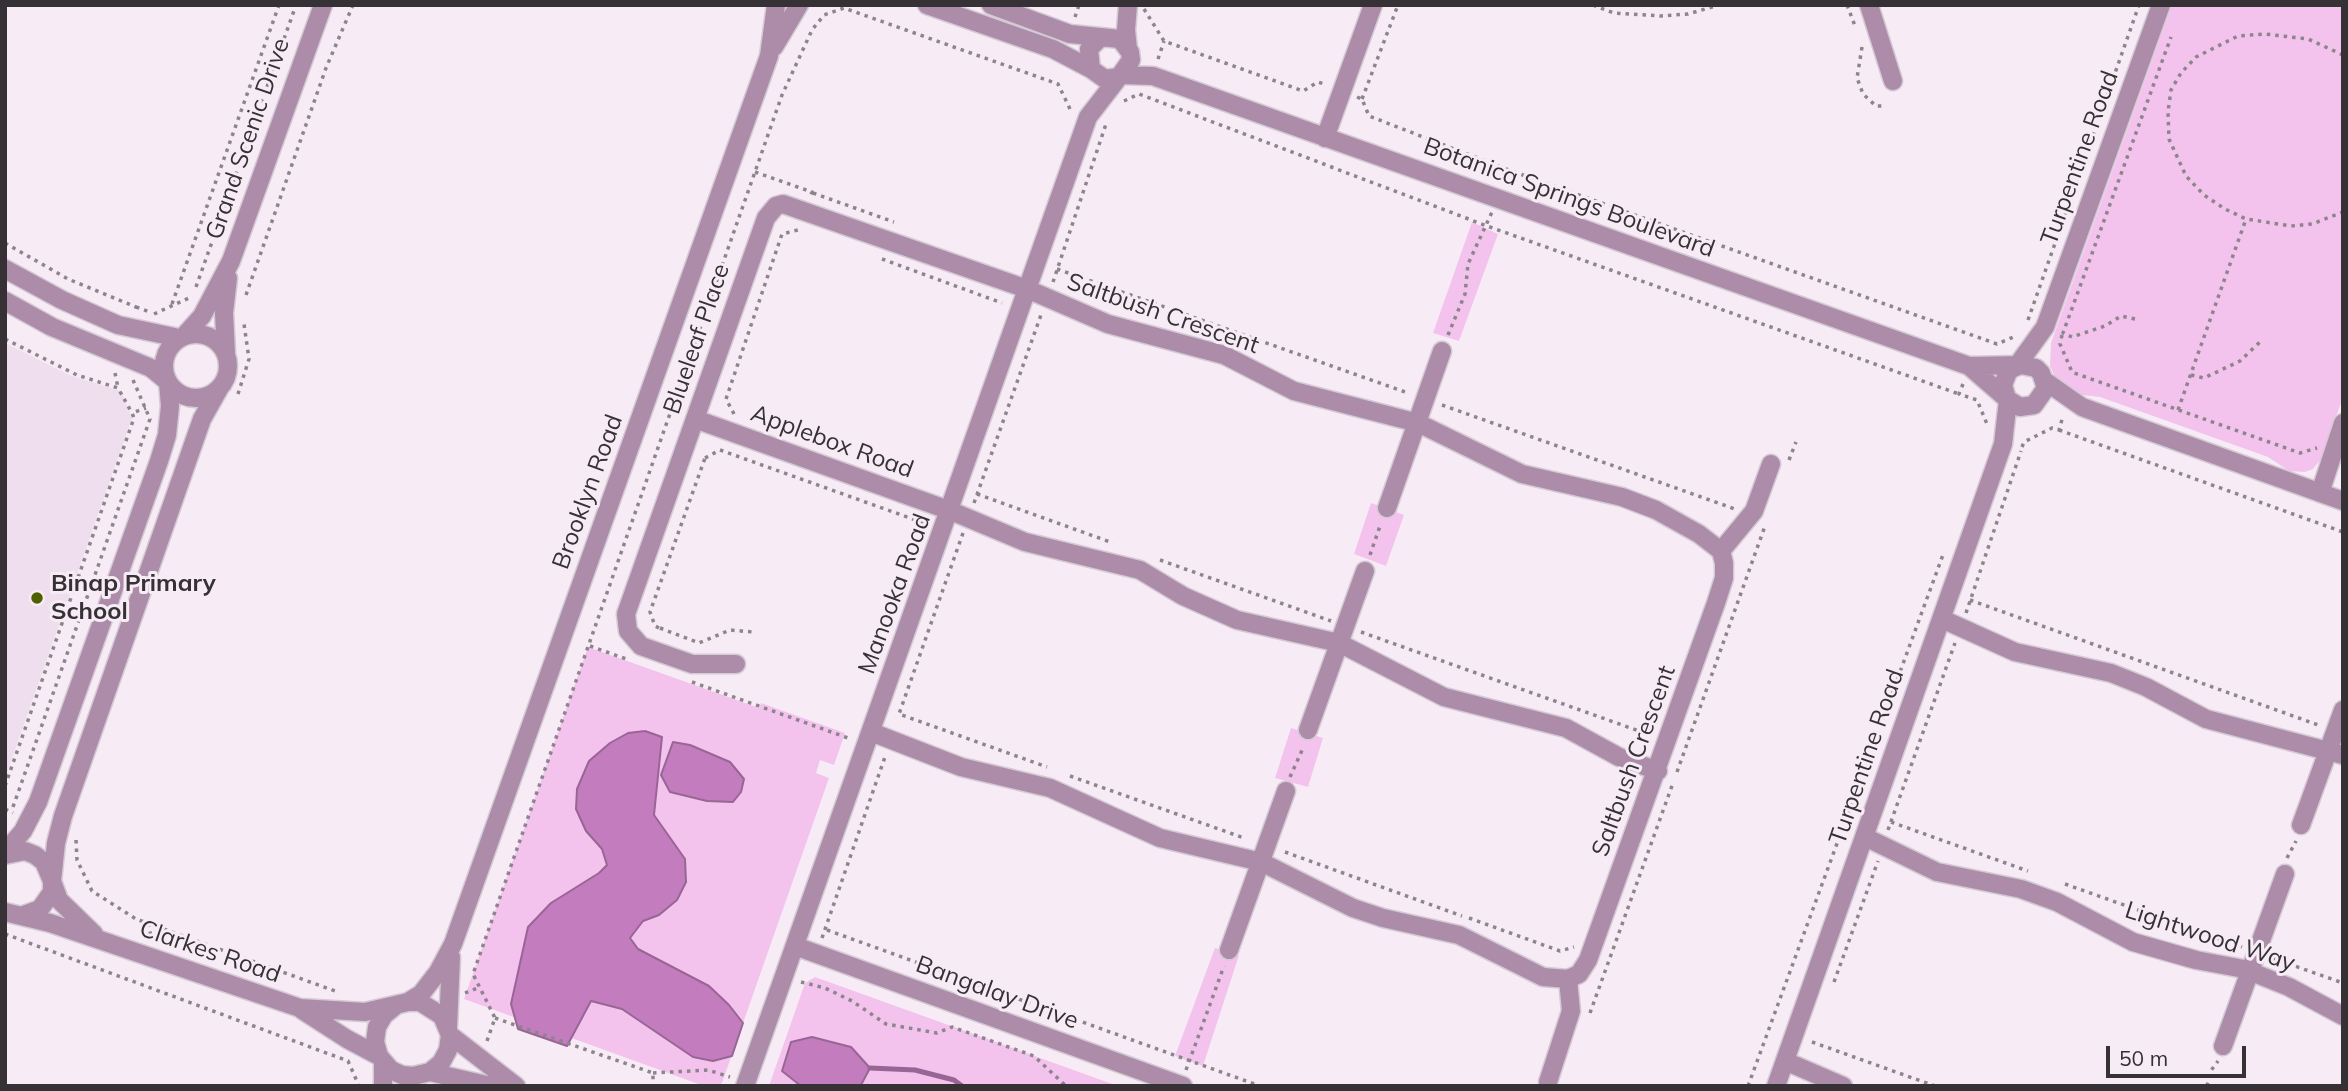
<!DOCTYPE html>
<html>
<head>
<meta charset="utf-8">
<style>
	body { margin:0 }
	#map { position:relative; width:2348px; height:1091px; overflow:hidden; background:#f7ecf6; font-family:Mulish,sans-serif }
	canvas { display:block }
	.frame { position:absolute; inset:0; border:7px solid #353134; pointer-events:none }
	.scale { position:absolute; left:2106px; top:1046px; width:140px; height:32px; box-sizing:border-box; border:4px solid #353134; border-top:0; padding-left:9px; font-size:21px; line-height:24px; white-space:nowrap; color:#353134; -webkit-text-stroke:5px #f7ecf6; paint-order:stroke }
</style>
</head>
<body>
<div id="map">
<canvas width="2348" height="1091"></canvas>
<div class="frame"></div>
<div class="scale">50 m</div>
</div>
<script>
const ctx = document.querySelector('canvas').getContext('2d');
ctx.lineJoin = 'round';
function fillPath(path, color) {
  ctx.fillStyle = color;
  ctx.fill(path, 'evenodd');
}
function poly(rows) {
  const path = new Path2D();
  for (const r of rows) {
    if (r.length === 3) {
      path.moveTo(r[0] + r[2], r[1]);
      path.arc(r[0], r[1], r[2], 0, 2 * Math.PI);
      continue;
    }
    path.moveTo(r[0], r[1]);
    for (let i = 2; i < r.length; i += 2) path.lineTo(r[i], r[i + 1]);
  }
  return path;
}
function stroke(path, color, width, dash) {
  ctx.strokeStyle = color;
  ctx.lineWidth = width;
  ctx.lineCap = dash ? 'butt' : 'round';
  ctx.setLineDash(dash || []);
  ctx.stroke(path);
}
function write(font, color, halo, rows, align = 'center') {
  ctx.font = font + ' Mulish,sans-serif';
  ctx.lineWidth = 6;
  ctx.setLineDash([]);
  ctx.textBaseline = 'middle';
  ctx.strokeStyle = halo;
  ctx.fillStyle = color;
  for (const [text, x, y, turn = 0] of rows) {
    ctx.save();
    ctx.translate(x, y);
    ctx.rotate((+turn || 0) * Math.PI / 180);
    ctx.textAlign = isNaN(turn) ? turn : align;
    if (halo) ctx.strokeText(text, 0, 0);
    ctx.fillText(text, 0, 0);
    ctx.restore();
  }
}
const built = poly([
	[5,343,69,375,121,391,132,418,5,778]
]);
const green = poly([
	[2172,5,2343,5,2343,397,2321,459,2313,469,2305,472,2289,471,2268,457,2100,397,2074,394,2058,384,2050,366,2051,343],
	[1472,222,1498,234,1459,341,1433,333],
	[1371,503,1404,515,1386,566,1354,554],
	[588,647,759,708,761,703,845,733,834,765,820,760,816,773,829,778,722,1083,716,1086,704,1086,464,999],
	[1291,728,1323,738,1308,787,1275,778],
	[1215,948,1239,955,1203,1066,1175,1056],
	[815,977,1118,1086,769,1086,805,983]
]);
const water = poly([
	[645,731,662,737,654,815,685,859,686,882,677,900,659,915,643,921,630,938,638,949,709,986,729,1005,743,1023,732,1056,713,1061,693,1057,622,1009,591,1001,567,1046,518,1029,511,1004,528,927,551,903,599,873,607,865,602,849,586,831,576,809,577,789,589,761,610,743,628,733,645,731],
	[673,742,690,745,730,762,744,779,741,792,733,802,707,801,670,792,661,775,673,742],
	[812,1037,851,1047,870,1068,861,1085,801,1086,782,1071,791,1042,812,1037]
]);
const stream = poly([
	[870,1068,915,1070,954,1080,962,1086]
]);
const path = poly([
	[1593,5,1614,13,1661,16,1688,14,1719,5],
	[1847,5,1855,26],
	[1144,9,1164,41,1303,91,1318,82,1327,85],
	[1075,17,1079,5],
	[1862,47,1857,78,1863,94,1876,106,1885,106],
	[2343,55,2308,39,2265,34,2238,36,2196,57,2181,73,2171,90,2168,112,2169,139,2186,176,2204,195,2225,209,2246,219,2291,226,2312,224,2343,212],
	[1158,59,1164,41],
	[1357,97,1362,99,1369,116,1506,169,1997,344,2016,336],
	[1362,99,1398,5],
	[1124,101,1139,94,1487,226,1959,394],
	[755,172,812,192,810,197],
	[813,193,894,222],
	[5,243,68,279,136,307,134,313],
	[882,259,1002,303],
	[1057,269,1408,393],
	[1053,282,1106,124],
	[196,287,296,5],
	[246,295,326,68,353,5],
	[172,304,279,5],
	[136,307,150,312],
	[154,314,191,297],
	[2135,319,2121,316,2105,326,2072,337,2063,333,2171,37],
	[2028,320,2139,5],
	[1448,335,1465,294,1468,264,1492,212],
	[2062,335,2060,344,2072,372,2077,374,2300,453,2317,448],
	[5,339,77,375,118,388,132,413],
	[115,373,118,388],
	[2191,375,2204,378,2240,361,2262,340],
	[1963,384,1959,394,1977,400,1987,424],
	[238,394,249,359,244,324],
	[1442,405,1735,509],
	[2178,410,2246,219],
	[734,414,726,399,782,234,798,230],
	[2059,430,2343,532],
	[2022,447,2024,442,2052,428,2059,430,2063,416],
	[705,458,720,450,924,523],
	[1789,460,1796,442],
	[977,494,1113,543],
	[974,503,1042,312],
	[963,533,899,714,1047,767],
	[1370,555,1381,523],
	[1160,560,1331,621],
	[1970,600,2321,726],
	[1966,613,2021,451],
	[659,628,655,626,650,612,705,458],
	[660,628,699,643,730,630,753,632],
	[1361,632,1639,731,1653,723],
	[590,646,629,660],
	[692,682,848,738],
	[1677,772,1765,526],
	[1070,776,1244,838],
	[1290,777,1304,746],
	[5,786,134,418,132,413,146,408],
	[13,807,150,419,133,380],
	[5,809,13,813],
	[1891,822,2028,871],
	[1888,830,1955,643],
	[76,840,77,860,92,891,136,919,335,991],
	[1285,852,1462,916],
	[2287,858,2296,841],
	[2065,884,2242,947],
	[1469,918,1560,951,1574,947],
	[149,923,151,939],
	[827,930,1260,1086],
	[5,934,348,1061,359,1086],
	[822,938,886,754],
	[2272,958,2343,983],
	[801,982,825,988,852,1001,886,1024,937,1033,952,1027,1034,1056,1066,1086],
	[1834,982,1878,861],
	[465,993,480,987],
	[1590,1013,1673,783],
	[495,1018,653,1073,653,1086],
	[487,1041,495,1018,473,974,782,95,812,30,824,15,844,8,1058,84,1071,111],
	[1812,1042,1935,1086],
	[1186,1070,1224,966],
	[653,1073,708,1070,730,1077],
	[1748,1086,1944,552],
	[2207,1086,2210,1072,2218,1061]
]);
const minor = poly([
	[927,5,1053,49,1091,69],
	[991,5,1070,34,1120,39,1130,52,1131,60,1119,77,1105,79,1091,69,1089,49,1099,39],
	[1128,5,1126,30,1128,49],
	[1869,5,1893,81],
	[774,47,799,5],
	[1121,75,1153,76,1969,366,2007,399],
	[1325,138,1373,5],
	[5,269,62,300,118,325,179,338],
	[5,301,52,327,151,368,168,382,170,406,167,435,159,461,38,802,23,831,5,852],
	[196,366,32],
	[184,336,202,316,231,261,323,5],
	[226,353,224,313,228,278],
	[1969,366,2021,365,2036,368,2041,373,2046,388,2034,405,2020,407,2007,399,2003,385,2008,372,2014,367],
	[2016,367,2045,327,2161,5],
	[2045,381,2082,407,2343,501],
	[695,419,951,511,1025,542,1140,570,1183,596,1237,620,1339,643,1444,697,1566,728,1619,757,1658,771],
	[2320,493,2343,423],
	[1387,508,1442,351],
	[1721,551,1754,511,1771,464],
	[1942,619,2015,652,2111,673,2146,687,2206,719,2343,755],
	[736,664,692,664,641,646,628,631,626,614,766,218,776,206,783,204,1027,289,1108,324,1224,355,1294,391,1418,423,1522,474,1622,497,1656,510,1699,534,1721,551,1724,563,1724,578,1716,603,1588,960,1579,974,1568,979,1543,977,1459,935,1383,918,1353,908,1261,862,1160,838,1050,788,961,767,871,732],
	[1308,730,1365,571],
	[2301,825,2343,710],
	[1865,837,1937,872,2021,889,2057,902,2133,942,2196,960,2244,969,2289,987,2343,1016],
	[5,855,25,851,35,855,44,862,52,881,52,892,40,909,21,916,5,912],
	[21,916,50,923,300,1008,365,1012,408,1002,420,1002,442,1016,450,1035,448,1050,441,1063,430,1072,413,1076,402,1075,391,1070,379,1056,375,1042,377,1027,384,1015,395,1006],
	[94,934,59,900,52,881,56,843,63,816,202,419,220,387],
	[795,946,1183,1086],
	[1229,950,1286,791],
	[408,1002,421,994,438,972,453,944,769,56,776,5],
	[302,1010,347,1039,379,1056],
	[448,1027,451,957],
	[450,1035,516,1086],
	[2223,1046,2285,874],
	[1785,1061,1843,1086],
	[383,1062,383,1086],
	[430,1072,491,1086],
	[1548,1082,1571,1011,1568,979],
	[745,1086,1088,117,1119,77],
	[1776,1086,2003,444,2008,400]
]);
const markers = [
	[37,598,7,"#505f00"]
];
const streetNames = [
	["Grand Scenic Drive",248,139,-71],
	["Turpentine Road",2080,158,-70],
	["Botanica Springs Boulevard",1569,198,20],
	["Saltbush Crescent",1163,314,19],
	["Blueleaf Place",697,339,-71],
	["Applebox Road",832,442,20],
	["Brooklyn Road",588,492,-70],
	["Manooka Road",895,594,-70],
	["Turpentine Road",1867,757,-71],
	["Saltbush Crescent",1634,761,-70],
	["Lightwood Way",2210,937,18],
	["Clarkes Road",210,952,19],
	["Bangalay Drive",997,993,20]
];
const poiNames = [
	["Binap Primary",51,584],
	["School",51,612]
];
fillPath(built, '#efdeed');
fillPath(green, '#f3c3ee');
fillPath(water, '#c37cbd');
stroke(water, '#986694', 2);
stroke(stream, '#986694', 5);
stroke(minor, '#d4cad3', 21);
stroke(path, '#8c858b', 3.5, [3.5, 5]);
stroke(minor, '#ac8ca9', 18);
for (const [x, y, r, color] of markers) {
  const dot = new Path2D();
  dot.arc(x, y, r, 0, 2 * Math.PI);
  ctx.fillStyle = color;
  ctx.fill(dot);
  stroke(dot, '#f7ecf6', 2.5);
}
write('24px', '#353134', '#f7ecf6', streetNames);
write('bold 24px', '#353134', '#f7ecf6', poiNames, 'left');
</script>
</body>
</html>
